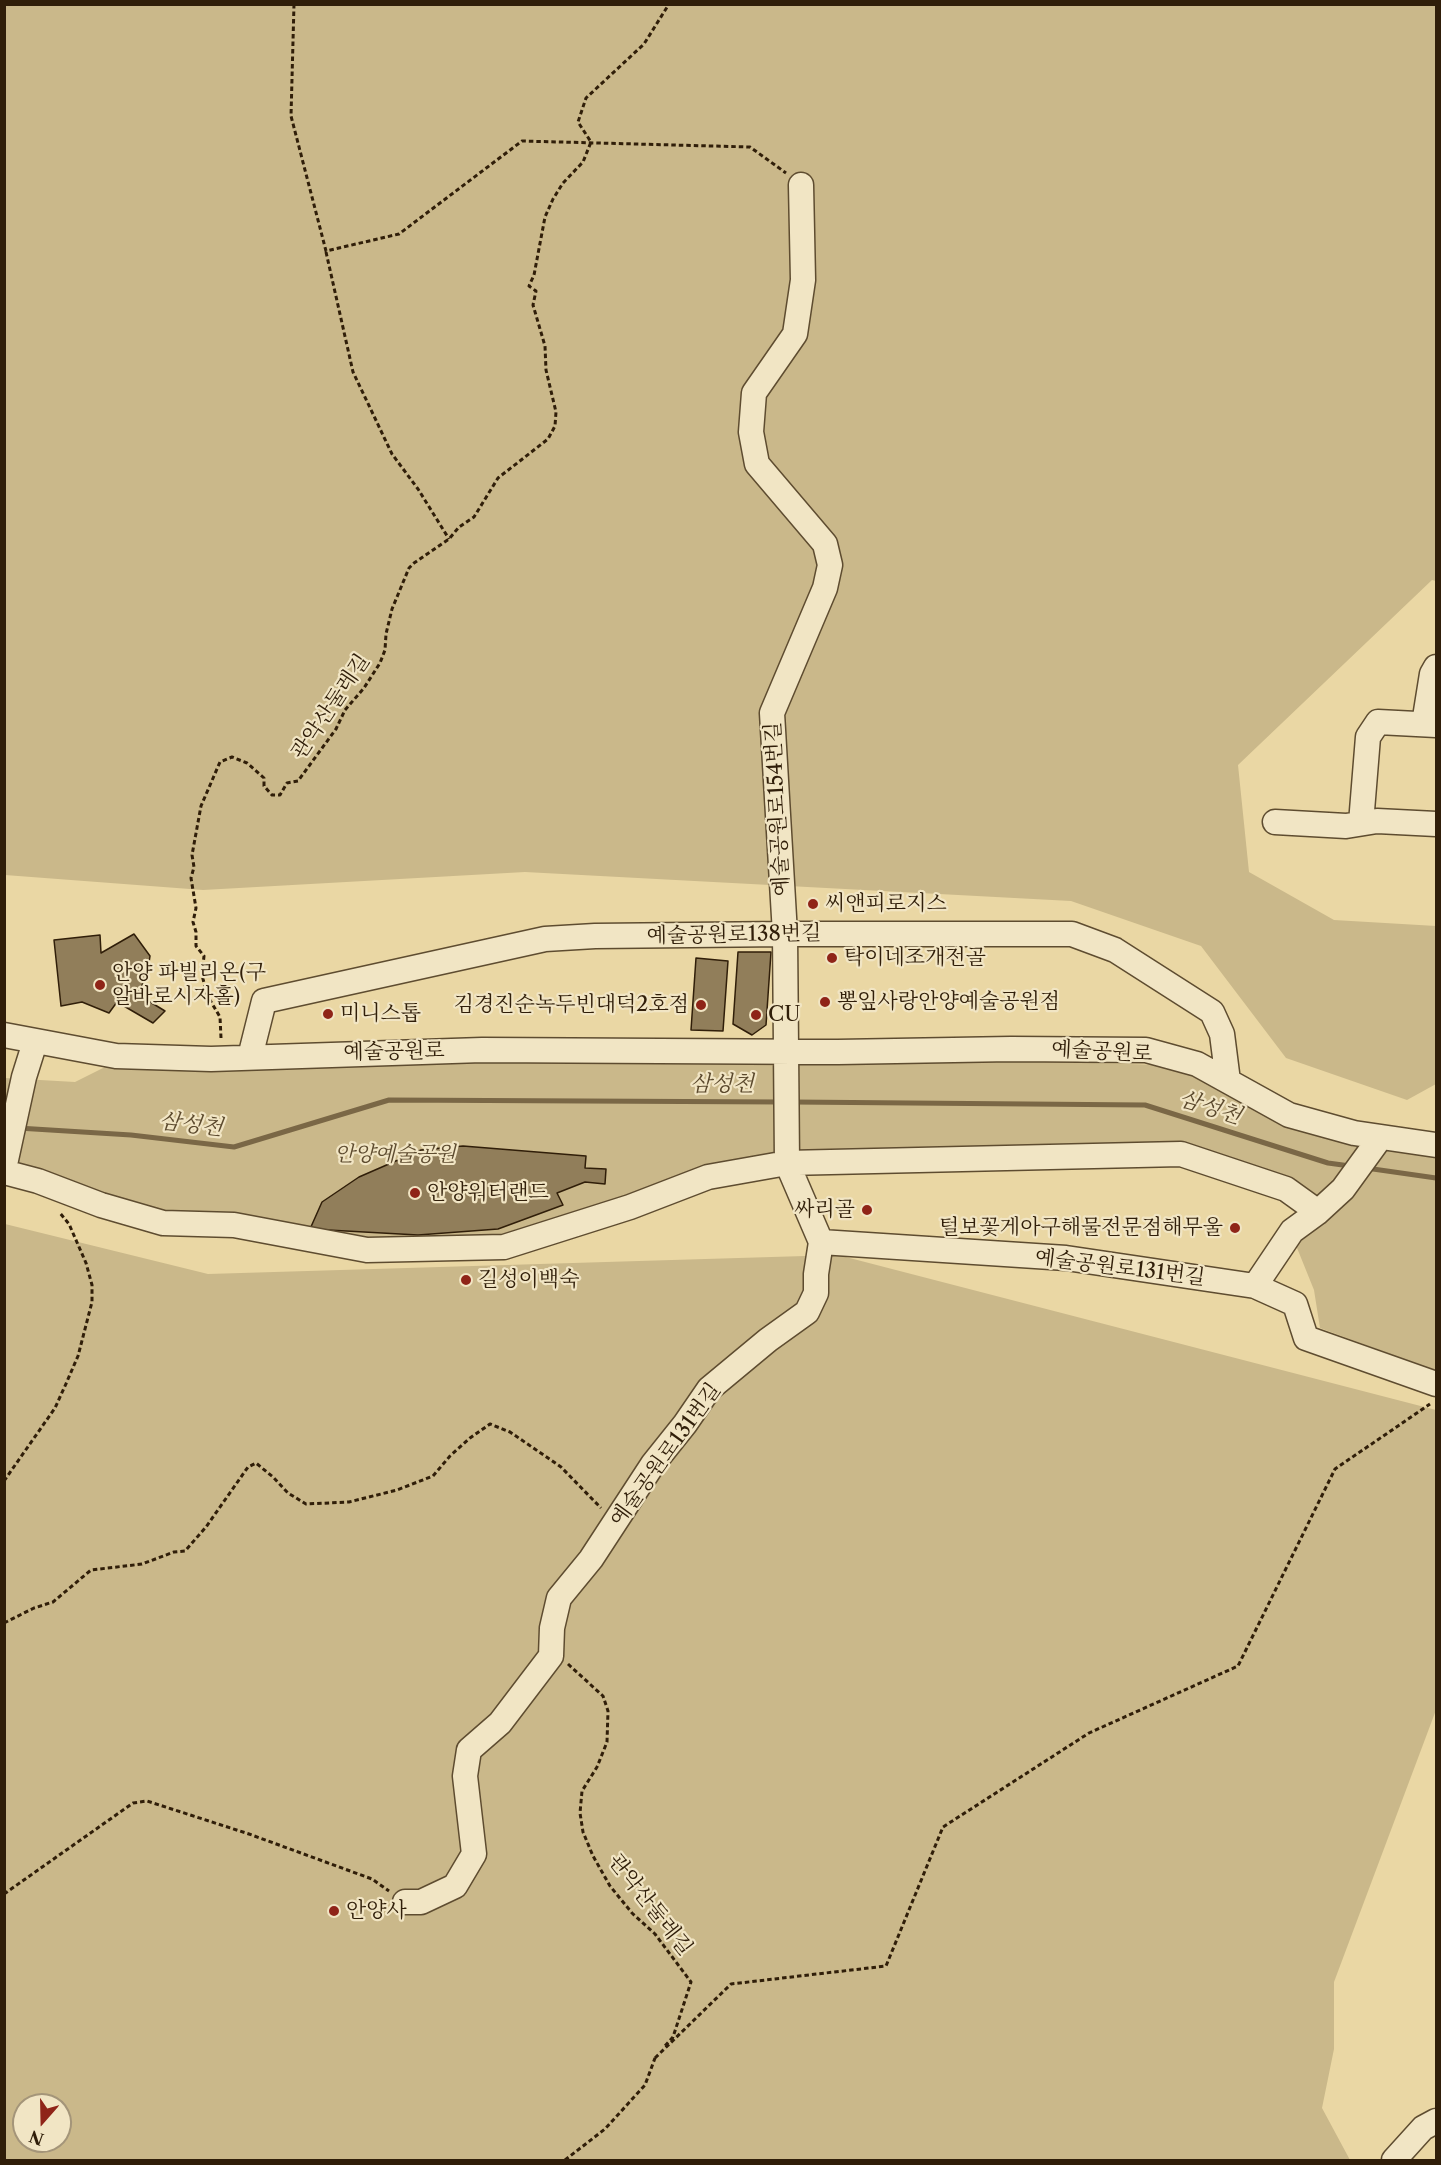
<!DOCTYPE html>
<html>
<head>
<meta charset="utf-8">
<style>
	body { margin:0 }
	#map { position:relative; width:1441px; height:2165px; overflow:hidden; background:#ead7a4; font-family:"Libre Caslon Text",serif }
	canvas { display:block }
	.frame { position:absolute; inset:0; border:6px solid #301e09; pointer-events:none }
	.north { position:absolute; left:12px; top:2093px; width:60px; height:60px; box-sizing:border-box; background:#f1e5c4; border:2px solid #a49579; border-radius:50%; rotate:200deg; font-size:16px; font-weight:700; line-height:24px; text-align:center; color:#301e09 }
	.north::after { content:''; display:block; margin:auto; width:21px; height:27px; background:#8f2418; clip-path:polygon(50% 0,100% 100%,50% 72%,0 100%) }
</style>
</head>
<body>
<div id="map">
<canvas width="1441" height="2165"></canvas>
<div class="frame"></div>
<div class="north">N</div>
</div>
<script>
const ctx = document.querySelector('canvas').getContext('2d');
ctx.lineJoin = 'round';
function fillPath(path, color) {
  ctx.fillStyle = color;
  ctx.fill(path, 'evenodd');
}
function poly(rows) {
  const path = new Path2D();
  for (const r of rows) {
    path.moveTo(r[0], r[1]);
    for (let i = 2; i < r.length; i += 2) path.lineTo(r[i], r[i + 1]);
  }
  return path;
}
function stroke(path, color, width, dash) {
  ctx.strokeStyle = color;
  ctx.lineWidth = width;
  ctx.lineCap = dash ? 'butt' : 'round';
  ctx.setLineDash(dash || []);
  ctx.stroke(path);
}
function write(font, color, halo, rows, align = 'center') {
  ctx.font = font + ' "Libre Caslon Text","Noto Serif KR",serif';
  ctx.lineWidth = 4.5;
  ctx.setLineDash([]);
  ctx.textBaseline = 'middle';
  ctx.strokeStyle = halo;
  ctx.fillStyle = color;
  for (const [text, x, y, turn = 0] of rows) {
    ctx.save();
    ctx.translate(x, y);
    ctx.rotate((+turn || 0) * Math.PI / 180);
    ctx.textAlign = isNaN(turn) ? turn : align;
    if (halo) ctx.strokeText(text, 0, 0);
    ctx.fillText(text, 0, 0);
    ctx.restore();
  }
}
const green = poly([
	[4,5,1436,5,1436,581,1432,580,1238,765,1249,872,1334,920,1436,926,1436,1084,1407,1100,1286,1058,1201,946,1071,901,525,872,203,890,5,875],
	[785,1054,1197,1066,1289,1117,1436,1147,1436,1371,1320,1328,1314,1290,1291,1233,1317,1214,1181,1155,787,1165,503,1249,162,1225,5,1174,5,1078,75,1082,115,1062],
	[5,1224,208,1274,838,1255,1436,1410,1436,1710,1334,1982,1334,2049,1322,2108,1350,2160,5,2160],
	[24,2105,60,2105,60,2141,24,2141]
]);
const stream = poly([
	[793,1102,1145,1105,1328,1163,1350,1166],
	[18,1128,131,1135,234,1147,389,1100,781,1102],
	[1366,1168,1436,1178]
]);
const building = poly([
	[134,934,150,956,147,976,137,994,165,1011,153,1023,117,1002,109,1013,82,1002,61,1006,54,940,100,935,101,953,134,934],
	[738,952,771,952,766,1025,752,1035,733,1024,738,952],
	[696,958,728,961,723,1031,691,1030,696,958],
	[463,1146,586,1156,585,1168,606,1169,605,1184,585,1182,557,1193,563,1205,498,1229,418,1235,310,1229,322,1202,359,1177,421,1150,463,1146]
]);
const path = poly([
	[294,4,291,116,326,251,399,234,522,141,750,147,786,173],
	[326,252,353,372,392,454,418,489,449,539],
	[221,1038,220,1017,207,995,202,975,204,956,196,946,196,932,193,922,196,908,191,878,194,867,192,855,201,806,220,762,232,757,247,763,264,778,264,786,272,795,280,795,287,783,298,781,336,729,345,710,364,688,380,663,385,650,386,634,392,609,409,568,414,563,449,539,459,527,474,517,498,478,548,439,555,426,556,412,546,370,545,346,533,305,536,291,529,286,534,275,545,217,553,199,563,183,583,162,591,142,578,122,586,98,644,44,669,4],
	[4,1481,55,1408,65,1386,78,1356,92,1302,92,1285,86,1263,69,1224,60,1213],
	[4,1623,34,1608,53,1602,91,1570,142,1564,174,1552,185,1551,206,1527,248,1467,256,1463,273,1477,288,1493,306,1504,349,1502,397,1490,433,1476,450,1456,470,1438,490,1424,510,1432,561,1467,601,1508],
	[568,1664,603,1696,608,1711,607,1742,597,1767,582,1791,580,1813,583,1832,593,1856,610,1886,632,1913,655,1934,691,1982,673,2037,665,2046],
	[4,1894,133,1803,147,1801,249,1834,372,1879,389,1891],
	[655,2058,731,1984,886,1966,943,1827,1089,1733,1238,1666,1335,1469,1430,1404],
	[565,2160,605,2129,645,2085,655,2058]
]);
const minor = poly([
	[801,185,803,280,795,334,754,393,751,432,757,464,825,544,830,565,825,588,772,713,785,934,787,1163,821,1242],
	[1424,724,1432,674,1436,667],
	[1275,822,1346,826,1377,821,1436,824],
	[1361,823,1368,737,1378,722,1436,725],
	[4,1035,116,1056,211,1059,482,1050,838,1052,1011,1049,1146,1050,1197,1064,1289,1115,1354,1133,1436,1145],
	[250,1057,264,1001,545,939,595,936,785,934,1072,934,1115,950,1212,1012,1222,1034,1228,1081],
	[4,1169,24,1077,35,1042],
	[4,1172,38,1181,101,1205,163,1223,234,1225,367,1250,504,1247,630,1207,708,1177,787,1163,1181,1154,1286,1189,1318,1212],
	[821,1242,1066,1258,1255,1286,1295,1304,1306,1338,1436,1384],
	[1255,1286,1292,1231,1318,1212,1343,1189,1380,1138],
	[405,1902,421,1902,455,1886,474,1854,465,1776,469,1750,500,1723,551,1656,552,1628,559,1598,591,1559,653,1464,685,1424,709,1389,768,1340,807,1312,816,1293,816,1274,821,1242],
	[1394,2160,1423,2128,1436,2121]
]);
const markers = [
	[813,904,6,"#8f2418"],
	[832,958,6,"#8f2418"],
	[100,985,6,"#8f2418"],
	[825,1002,6,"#8f2418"],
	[701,1005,6,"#8f2418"],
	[328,1014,6,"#8f2418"],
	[756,1015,6,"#8f2418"],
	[415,1193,6,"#8f2418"],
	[867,1210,6,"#8f2418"],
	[1235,1228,6,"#8f2418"],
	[466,1280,6,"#8f2418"],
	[334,1911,6,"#8f2418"]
];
const streetNames = [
	["관악산둘레길",331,707,-56],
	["예술공원로154번길",778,809,-93],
	["예술공원로138번길",734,935,-1],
	["예술공원로",394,1052,-1],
	["예술공원로",1102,1052,3],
	["예술공원로131번길",1120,1268,7],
	["예술공원로131번길",666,1455,-54],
	["관악산둘레길",650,1905,52]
];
const poiNames = [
	["씨앤피로지스",825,904],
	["탁이네조개전골",844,958],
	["안양 파빌리온(구",112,973],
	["알바로시자홀)",112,997],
	["뽕잎사랑안양예술공원점",837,1002],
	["김경진순녹두빈대덕2호점",689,1005,"right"],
	["미니스톱",340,1014],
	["CU",768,1015],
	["안양워터랜드",427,1193],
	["싸리골",855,1210,"right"],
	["털보꽃게아구해물전문점해무울",1223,1228,"right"],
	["길성이백숙",478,1280],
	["안양사",346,1911]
];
const parkNames = [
	["안양예술공원",395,1155]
];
const waterNames = [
	["삼성천",722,1085],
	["삼성천",1210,1108,18],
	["삼성천",191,1125,7]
];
fillPath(green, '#cab88a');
stroke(stream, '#7a6746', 5);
fillPath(building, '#917e5a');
stroke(building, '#301e09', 1.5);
stroke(minor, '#5e4c30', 27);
stroke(path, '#301e09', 3, [4.5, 3]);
stroke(minor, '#f1e5c4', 24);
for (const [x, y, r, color] of markers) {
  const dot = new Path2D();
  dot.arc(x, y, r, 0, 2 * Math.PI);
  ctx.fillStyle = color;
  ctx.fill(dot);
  stroke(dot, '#f1e5c4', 2);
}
write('21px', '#301e09', '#f1e5c4', streetNames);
write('21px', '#301e09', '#f1e5c4', poiNames, 'left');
write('italic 21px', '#5e4c30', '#f1e5c4', parkNames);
write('italic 22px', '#5b492d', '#f1e5c4', waterNames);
</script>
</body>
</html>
